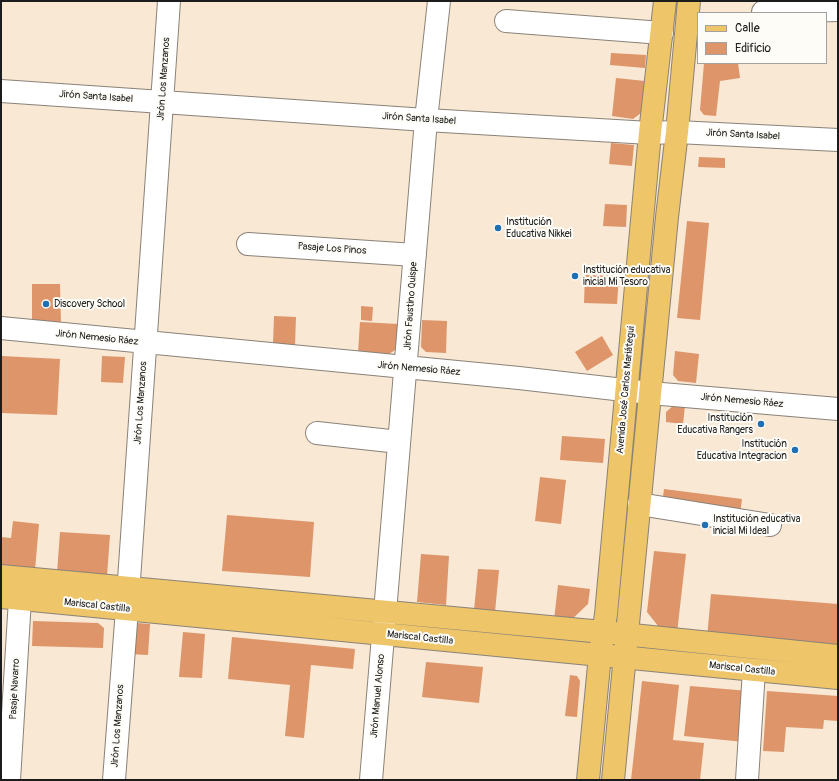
<!DOCTYPE html>
<html>
<head>
<meta charset="utf-8">
<style>
	body { margin:0 }
	#map { position:relative; width:839px; height:781px; overflow:hidden; background:#f8e8d4; font-family:Pangolin,sans-serif }
	canvas { display:block }
	.frame { position:absolute; inset:0; border:2px solid #1c1c1c; pointer-events:none }
	.legend { position:absolute; left:697px; top:12px; width:130px; height:52px; box-sizing:border-box; background:#fdfcf7; border:1px solid #a3a29f; margin:0; padding:5px 7px; list-style:none; font-size:12px; color:#1c1c1c }
	.legend li { display:flex; align-items:center; gap:8px; height:20px }
	.legend b { width:20px; border:1px solid #a3a29f }
</style>
</head>
<body>
<div id="map">
<canvas width="839" height="781"></canvas>
<div class="frame"></div>
<ul class="legend">
<li><b style="height:5px;background:#eec569"></b>Calle</li>
<li><b style="height:11px;background:#de956a"></b>Edificio</li>
</ul>
</div>
<script>
const ctx = document.querySelector('canvas').getContext('2d');
ctx.lineJoin = 'round';
function fillPath(path, color) {
  ctx.fillStyle = color;
  ctx.fill(path, 'evenodd');
}
function poly(rows) {
  const path = new Path2D();
  for (const r of rows) {
    path.moveTo(r[0], r[1]);
    for (let i = 2; i < r.length; i += 2) path.lineTo(r[i], r[i + 1]);
  }
  return path;
}
function stroke(path, color, width, dash) {
  ctx.strokeStyle = color;
  ctx.lineWidth = width;
  ctx.lineCap = dash ? 'butt' : 'round';
  ctx.setLineDash(dash || []);
  ctx.stroke(path);
}
function write(font, color, halo, rows, align = 'center') {
  ctx.font = font + ' Pangolin,sans-serif';
  ctx.lineWidth = 4;
  ctx.setLineDash([]);
  ctx.textBaseline = 'middle';
  ctx.strokeStyle = halo;
  ctx.fillStyle = color;
  for (const [text, x, y, turn = 0] of rows) {
    ctx.save();
    ctx.translate(x, y);
    ctx.rotate((+turn || 0) * Math.PI / 180);
    ctx.textAlign = isNaN(turn) ? turn : align;
    if (halo) ctx.strokeText(text, 0, 0);
    ctx.fillText(text, 0, 0);
    ctx.restore();
  }
}
const building = poly([
	[611,53,646,55,645,68,610,65],
	[704,63,738,63,740,78,720,81,716,116,704,115,700,110],
	[616,78,645,81,641,113,633,119,612,116],
	[611,143,634,145,632,166,609,164],
	[699,157,725,158,725,168,698,167],
	[605,204,627,205,626,227,603,226],
	[687,221,709,223,700,320,677,318],
	[585,275,619,276,617,304,584,303],
	[32,284,60,284,61,324,32,324],
	[361,306,373,307,372,321,361,320],
	[274,316,296,317,295,345,273,344],
	[422,320,447,321,446,353,426,352,421,347],
	[360,322,399,324,398,348,389,354,358,353],
	[602,336,613,355,587,371,575,352],
	[675,351,699,354,696,383,678,381,673,375],
	[2,356,60,359,57,415,1,413],
	[102,356,125,357,123,383,101,382],
	[674,405,685,406,683,424,666,422,666,412],
	[562,436,605,439,603,463,560,460],
	[540,477,566,480,561,524,535,521],
	[664,489,742,499,740,514,662,504],
	[227,515,314,522,310,577,222,571],
	[13,521,39,524,35,570,1,567,1,537,11,538],
	[60,532,110,535,107,576,57,573],
	[654,551,686,554,677,633,662,631,647,612],
	[421,554,449,556,446,605,417,602],
	[478,569,499,570,495,612,474,610],
	[558,585,590,589,588,604,569,622,554,620],
	[711,594,838,604,838,649,707,638],
	[33,621,98,623,104,628,103,648,32,646],
	[137,623,150,624,148,655,128,654],
	[183,632,205,634,202,678,179,677],
	[232,637,355,649,353,669,311,665,304,738,285,736,290,685,228,679],
	[426,662,483,667,479,703,422,697],
	[570,675,577,676,580,681,577,717,565,716],
	[642,681,679,685,673,740,704,743,700,780,631,780],
	[690,686,749,691,744,742,684,736],
	[767,691,838,696,838,721,824,720,823,729,786,727,784,752,763,751]
]);
const minor = poly([
	[763,12,838,10],
	[506,21,662,33],
	[1,91,426,120,650,133,677,132,838,140],
	[248,244,415,255],
	[1,328,519,378,650,393,838,409],
	[317,433,399,442],
	[639,504,770,525],
	[9,780,20,599],
	[114,780,127,609,169,1],
	[371,780,426,120,439,1],
	[747,780,754,670]
]);
const major = poly([
	[588,780,600,655,606,614,650,133,665,1],
	[613,780,667,217,677,132,689,1]
]);
const highway = poly([
	[1,576,603,632,838,656],
	[1,597,838,678]
]);
const markers = [
	[498,228,4,"#1f6fb2"],
	[575,276,4,"#1f6fb2"],
	[46,304,4,"#1f6fb2"],
	[761,424,4,"#1f6fb2"],
	[795,450,4,"#1f6fb2"],
	[705,525,4,"#1f6fb2"]
];
const streetNames = [
	["Jirón Los Manzanos",164,79,-86],
	["Jirón Santa Isabel",96,97,4],
	["Jirón Santa Isabel",419,119,4],
	["Jirón Santa Isabel",743,135,3],
	["Pasaje Los Pinos",332,249,4],
	["Jirón Faustino Quispe",411,306,-86],
	["Jirón Nemesio Ráez",97,338,6],
	["Jirón Nemesio Ráez",419,369,5],
	["Avenida José Carlos Mariátegui",626,390,-85],
	["Jirón Nemesio Ráez",742,401,5],
	["Jirón Los Manzanos",141,403,-86],
	["Mariscal Castilla",97,606,6],
	["Mariscal Castilla",420,638,6],
	["Mariscal Castilla",742,669,6],
	["Pasaje Navarro",15,689,-87],
	["Jirón Manuel Alonso",378,696,-85],
	["Jirón Los Manzanos",118,726,-86]
];
const poiNames = [
	["Institución",506,222],
	["Educativa Nikkei",506,234],
	["Institución educativa",583,270],
	["inicial Mi Tesoro",583,282],
	["Discovery School",54,304],
	["Institución",753,418,"right"],
	["Educativa Rangers",753,430,"right"],
	["Institución",787,444,"right"],
	["Educativa Integracion",787,456,"right"],
	["Institución educativa",713,519],
	["inicial Mi Ideal",713,531]
];
fillPath(building, '#de956a');
stroke(minor, '#8a8278', 24);
stroke(major, '#8a8278', 24);
stroke(highway, '#8a8278', 24);
stroke(minor, '#fff', 22);
stroke(major, '#eec569', 22);
stroke(highway, '#eec569', 22);
for (const [x, y, r, color] of markers) {
  const dot = new Path2D();
  dot.arc(x, y, r, 0, 2 * Math.PI);
  ctx.fillStyle = color;
  ctx.fill(dot);
  stroke(dot, '#fdfcf7', 1.5);
}
write('10px', '#1c1c1c', '#fdfcf7', streetNames);
write('10px', '#1c1c1c', '#fdfcf7', poiNames, 'left');
</script>
</body>
</html>
